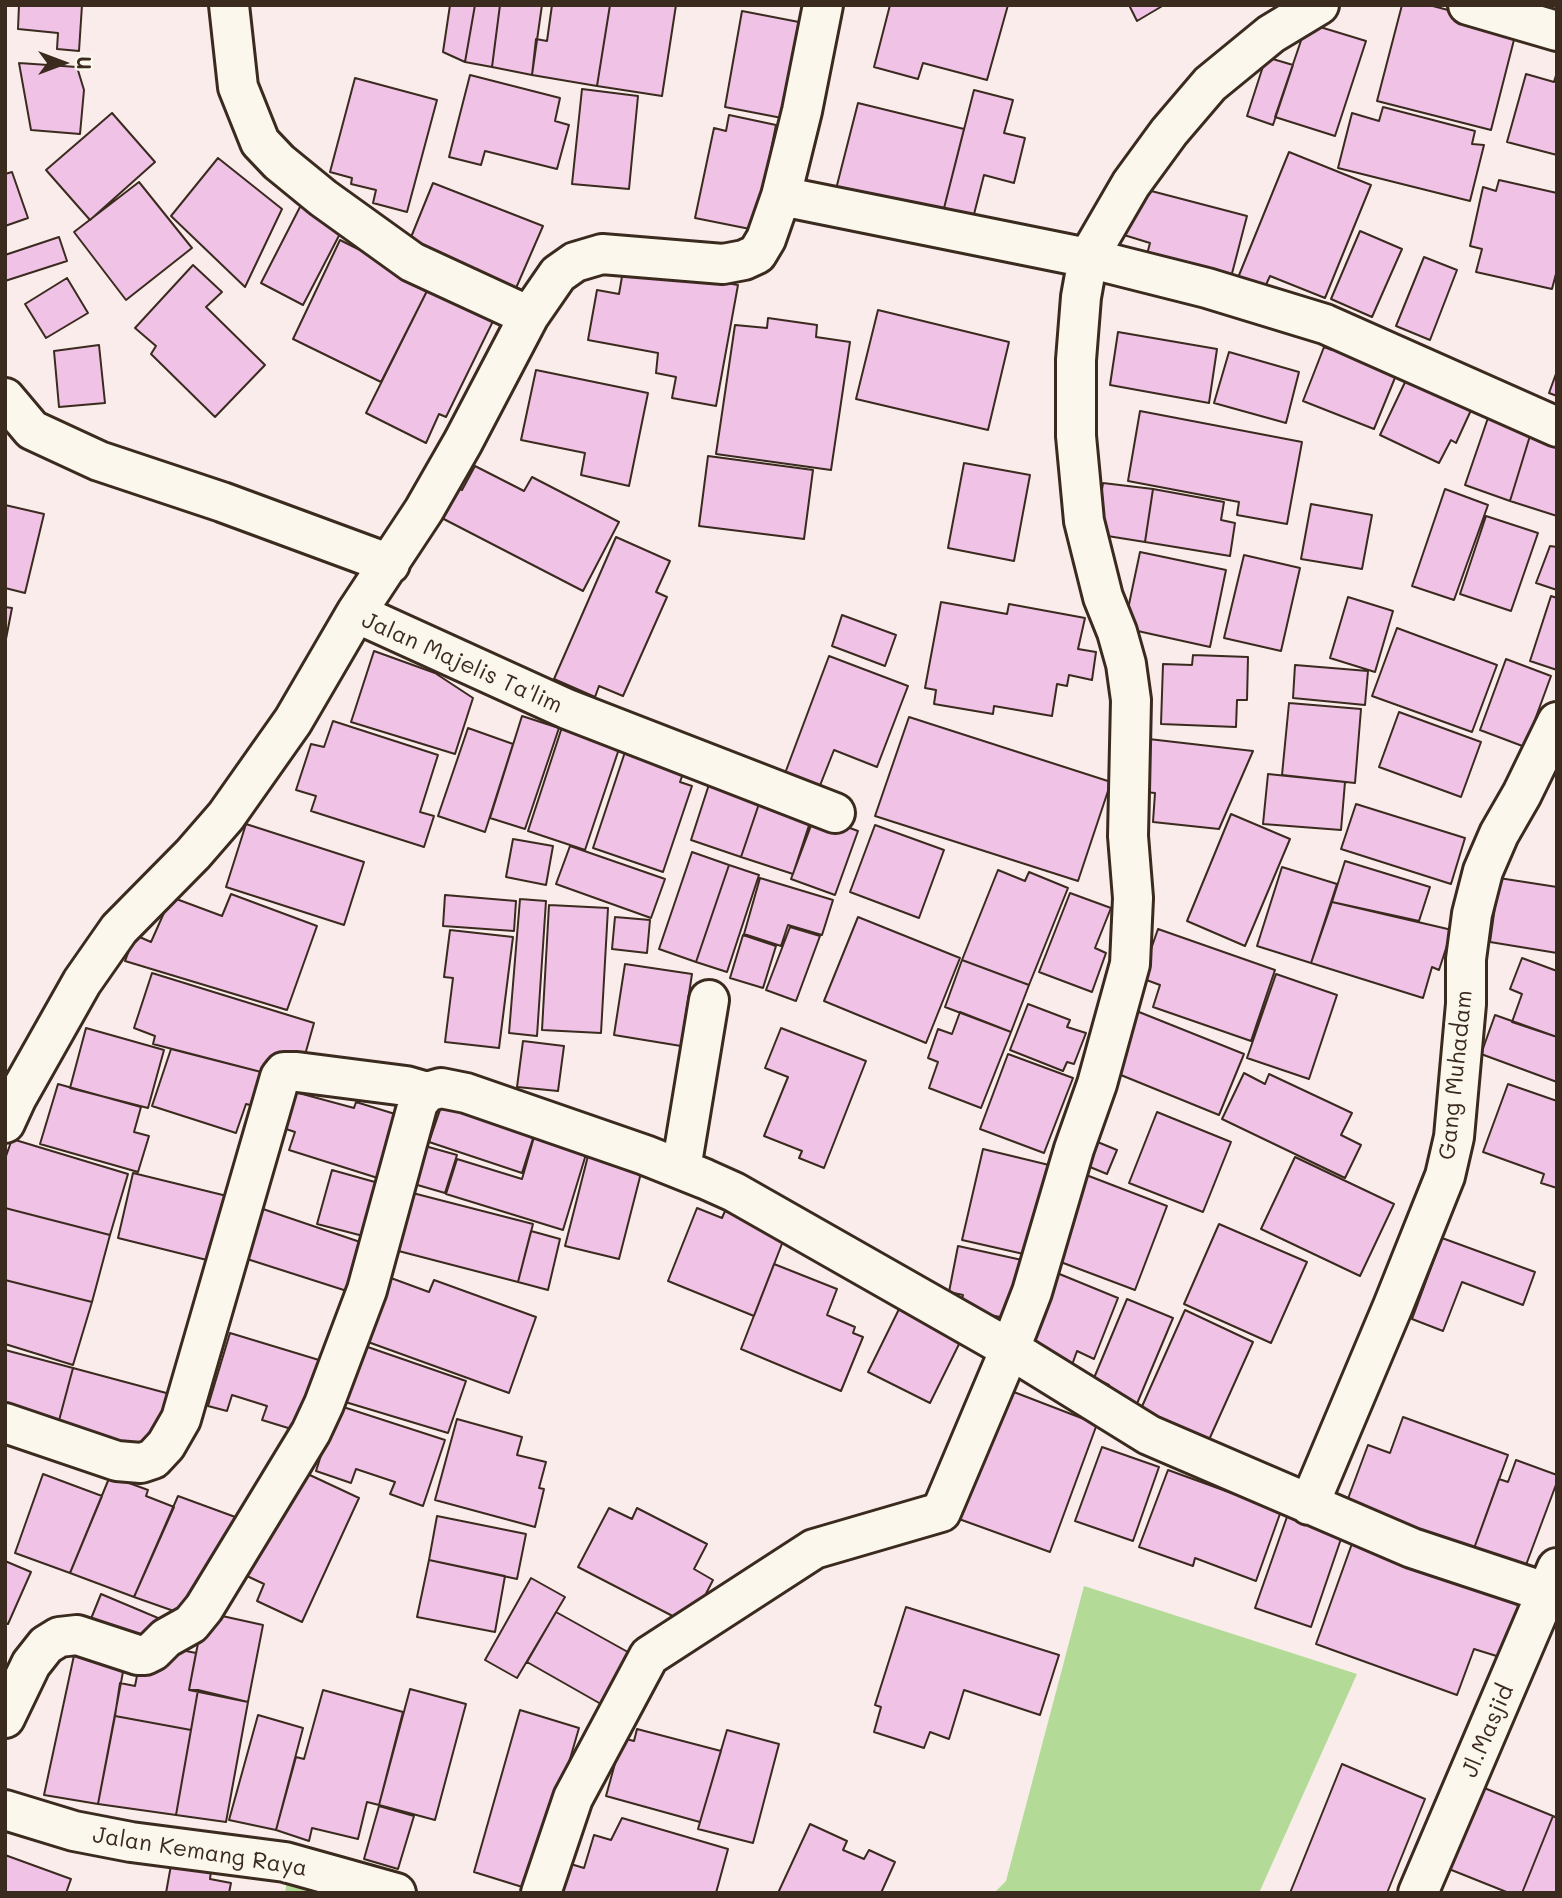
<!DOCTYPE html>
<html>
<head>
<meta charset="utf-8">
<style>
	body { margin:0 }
	#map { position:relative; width:1562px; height:1898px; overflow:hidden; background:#f9eceb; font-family:Mali,sans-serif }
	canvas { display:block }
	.frame { position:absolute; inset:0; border:7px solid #3b2a1e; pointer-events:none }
	.north { position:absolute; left:28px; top:28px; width:70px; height:70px; -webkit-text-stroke:5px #fbf7ec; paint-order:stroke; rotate:90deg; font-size:19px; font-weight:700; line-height:28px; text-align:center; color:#3b2a1e }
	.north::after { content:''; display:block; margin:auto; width:24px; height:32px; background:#3b2a1e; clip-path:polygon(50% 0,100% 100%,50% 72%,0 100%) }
</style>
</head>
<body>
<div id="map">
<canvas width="1562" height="1898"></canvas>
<div class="frame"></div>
<div class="north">U</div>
</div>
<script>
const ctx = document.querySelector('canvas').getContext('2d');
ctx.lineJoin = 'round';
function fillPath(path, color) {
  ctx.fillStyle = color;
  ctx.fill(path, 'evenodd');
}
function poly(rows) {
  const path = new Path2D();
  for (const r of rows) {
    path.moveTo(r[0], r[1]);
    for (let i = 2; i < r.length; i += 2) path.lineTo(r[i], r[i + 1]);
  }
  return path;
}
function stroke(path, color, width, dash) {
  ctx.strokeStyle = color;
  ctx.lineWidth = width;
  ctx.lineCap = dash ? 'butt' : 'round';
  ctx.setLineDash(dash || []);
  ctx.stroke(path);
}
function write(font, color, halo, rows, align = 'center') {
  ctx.font = font + ' Mali,sans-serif';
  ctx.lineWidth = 6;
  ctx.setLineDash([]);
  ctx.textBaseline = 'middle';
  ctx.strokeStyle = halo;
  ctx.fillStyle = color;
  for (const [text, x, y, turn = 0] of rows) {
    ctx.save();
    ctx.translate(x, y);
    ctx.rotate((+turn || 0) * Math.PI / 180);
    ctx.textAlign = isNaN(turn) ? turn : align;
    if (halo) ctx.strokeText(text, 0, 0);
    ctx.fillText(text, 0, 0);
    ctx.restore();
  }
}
const green = poly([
	[1084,1586,1357,1674,1259,1893,994,1893,1006,1881],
	[287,1880,318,1893,285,1893]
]);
const building = poly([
	[19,5,82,5,79,51,57,49,58,33,18,29,19,5],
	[450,5,475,5,465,62,443,52,450,5],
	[475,5,500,5,492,67,465,62,475,5],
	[500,5,542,5,532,75,492,67,500,5],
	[552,5,610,5,597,86,532,75,536,39,547,41,552,5],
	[610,5,676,5,662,96,597,86,610,5],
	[890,5,1008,5,987,80,923,63,918,79,874,67,890,5],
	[1129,5,1164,5,1137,21,1129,5],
	[1402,5,1429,5,1517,28,1491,130,1377,101,1402,5],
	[742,11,804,23,787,119,725,107,742,11],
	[1307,23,1366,41,1335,136,1275,117,1307,23],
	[1266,57,1293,65,1273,125,1247,116,1266,57],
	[19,63,77,67,84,90,80,134,31,130,19,63],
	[1557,72,1557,155,1507,142,1526,74,1554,82,1557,72],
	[470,75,560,98,555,121,569,125,557,169,485,151,481,165,449,157,470,75],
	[355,78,437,100,407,212,373,203,376,190,351,184,352,178,330,172,355,78],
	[582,89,638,96,629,189,572,184,582,89],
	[974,90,1013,100,1004,133,1025,138,1014,183,984,175,971,226,941,220,974,90],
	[858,103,964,129,941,220,835,193,858,103],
	[1383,107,1475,131,1472,144,1484,145,1470,201,1338,168,1352,113,1379,121,1383,107],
	[112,113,155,162,90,220,46,170,112,113],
	[729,115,776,125,755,230,695,218,714,128,726,131,729,115],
	[1289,152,1371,185,1325,298,1270,276,1259,300,1233,290,1289,152],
	[218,158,282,209,245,287,171,216,218,158],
	[12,172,28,218,5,226,5,174,12,172],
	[1499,180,1557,193,1557,270,1552,289,1476,272,1482,249,1470,246,1483,187,1496,191,1499,180],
	[139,182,192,248,126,300,74,232,139,182],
	[433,183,543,226,513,295,405,252,433,183],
	[1136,187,1247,216,1230,281,1146,258,1150,243,1124,235,1136,187],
	[301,205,344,226,303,305,261,283,301,205],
	[1360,231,1402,249,1372,317,1331,299,1360,231],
	[59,237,67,261,5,281,5,255,59,237],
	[340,240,430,285,381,382,293,339,340,240],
	[1424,257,1457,270,1430,340,1396,326,1424,257],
	[193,265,222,292,206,307,265,365,215,417,151,354,156,346,135,328,193,265],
	[624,265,738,285,716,406,672,398,676,377,656,373,658,353,588,340,597,290,619,294,624,265],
	[67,278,88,313,46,338,25,304,67,278],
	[430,285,496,315,446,417,439,414,426,443,366,413,430,285],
	[878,310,1009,342,988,430,856,399,878,310],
	[768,318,817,325,816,337,850,342,831,470,716,454,735,325,767,328,768,318],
	[1118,332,1217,349,1209,403,1110,385,1118,332],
	[1335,343,1399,368,1374,429,1303,401,1324,347,1332,350,1335,343],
	[99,345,105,403,59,407,54,351,99,345],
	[1229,352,1299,372,1286,423,1214,403,1229,352],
	[536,370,648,393,629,486,581,475,585,453,521,440,536,370],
	[1557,371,1557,396,1549,393,1557,371],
	[1407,378,1472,408,1456,443,1451,440,1439,463,1380,435,1407,378],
	[1140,411,1302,442,1287,524,1237,515,1239,502,1128,481,1140,411],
	[1490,412,1533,426,1510,501,1465,485,1490,412],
	[1533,426,1557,436,1557,516,1510,501,1533,426],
	[708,456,813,470,804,539,699,526,708,456],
	[964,463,1030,475,1014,561,948,548,964,463],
	[475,466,524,491,532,477,619,522,583,591,436,515,451,485,462,490,475,466],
	[1103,483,1153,489,1145,542,1095,534,1103,483],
	[1153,489,1224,502,1221,520,1235,523,1230,556,1145,542,1153,489],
	[1445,489,1488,505,1454,600,1412,586,1445,489],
	[1311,504,1372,515,1362,569,1301,559,1311,504],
	[5,505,44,514,25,593,5,588,5,505],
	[1486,516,1538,533,1511,611,1460,594,1486,516],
	[616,537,670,561,656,592,667,597,623,696,599,686,595,697,554,679,616,537],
	[1550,546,1557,547,1557,590,1536,583,1550,546],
	[1140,552,1226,570,1210,647,1124,628,1140,552],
	[1244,555,1300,568,1281,651,1224,638,1244,555],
	[1551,596,1557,598,1557,670,1530,661,1551,596],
	[1348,597,1393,611,1375,672,1330,658,1348,597],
	[941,602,1007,614,1009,604,1085,618,1078,649,1096,652,1092,680,1069,675,1067,686,1057,684,1052,716,994,706,993,714,934,704,936,690,925,688,941,602],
	[5,607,12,608,5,644,5,607],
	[842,615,896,635,885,666,832,646,842,615],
	[1397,628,1497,665,1472,732,1372,696,1397,628],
	[374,651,435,673,473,698,455,754,351,722,374,651],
	[1193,655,1248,657,1247,700,1237,700,1236,727,1161,724,1163,664,1192,665,1193,655],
	[829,656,908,686,877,767,834,750,819,788,784,776,829,656],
	[1506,659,1551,676,1525,747,1480,730,1506,659],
	[1295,665,1368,671,1365,705,1293,698,1295,665],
	[1289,703,1361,709,1355,783,1282,775,1289,703],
	[1399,712,1481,742,1461,797,1379,767,1399,712],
	[522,716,559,728,525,829,490,818,522,716],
	[909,717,1111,782,1078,881,875,816,909,717],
	[565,718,623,737,585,850,528,831,565,718],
	[333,721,438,755,420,812,434,816,424,847,311,811,316,796,296,790,311,744,324,747,333,721],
	[468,728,513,744,485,832,438,816,468,728],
	[1140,738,1253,751,1219,829,1153,822,1155,793,1134,791,1140,738],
	[627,746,686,765,680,782,692,786,663,872,593,848,627,746],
	[713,772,764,789,741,857,691,840,713,772],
	[1268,774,1345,782,1341,830,1263,824,1268,774],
	[764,789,815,807,793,874,741,857,764,789],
	[1356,804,1465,838,1451,884,1341,849,1356,804],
	[1231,814,1290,839,1245,946,1187,921,1231,814],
	[815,815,858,831,835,895,791,879,815,815],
	[246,824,364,862,344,925,226,887,246,824],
	[875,825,944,850,919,918,850,892,875,825],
	[513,839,553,846,546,885,506,877,513,839],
	[570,846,665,879,651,918,556,884,570,846],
	[692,852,729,865,696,962,659,949,692,852],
	[1345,861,1430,887,1419,921,1332,902,1345,861],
	[729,865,759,875,727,972,696,962,729,865],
	[1282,867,1337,884,1311,963,1257,946,1282,867],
	[998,870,1025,881,1029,872,1068,888,1029,985,962,960,998,870],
	[760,878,833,900,822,935,788,925,781,946,744,934,760,878],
	[1499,878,1557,887,1557,953,1490,942,1499,878],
	[1070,893,1111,908,1095,948,1106,953,1092,992,1039,972,1070,893],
	[231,894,317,926,287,1010,125,961,135,935,151,942,171,897,222,916,231,894],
	[445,895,516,901,514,931,443,926,445,895],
	[520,899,546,901,537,1036,509,1033,520,899],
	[1332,902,1452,930,1439,970,1432,967,1423,998,1311,963,1332,902],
	[549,905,608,908,601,1033,542,1030,549,905],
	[615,917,650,920,647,953,612,949,615,917],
	[858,917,960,958,926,1043,824,1001,858,917],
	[790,927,820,936,796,1001,766,990,790,927],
	[1158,929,1275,970,1251,1041,1153,1007,1160,985,1141,978,1158,929],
	[450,930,513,937,499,1048,445,1042,453,978,444,977,450,930],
	[743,935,776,946,763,988,730,978,743,935],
	[1522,958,1557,971,1557,1037,1512,1022,1522,994,1510,989,1522,958],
	[962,960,1029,985,1011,1032,945,1007,962,960],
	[625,964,692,974,681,1046,614,1035,625,964],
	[152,973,314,1023,301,1069,265,1073,153,1044,155,1036,134,1028,152,973],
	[1276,974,1337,995,1309,1079,1247,1058,1276,974],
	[1028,1004,1070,1020,1067,1027,1086,1033,1074,1064,1067,1062,1063,1071,1010,1050,1028,1004],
	[1134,1010,1244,1054,1219,1115,1111,1071,1134,1010],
	[960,1012,1011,1032,981,1108,929,1088,938,1062,928,1058,938,1029,952,1034,960,1012],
	[1495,1015,1557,1037,1557,1082,1481,1054,1495,1015],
	[86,1028,164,1050,148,1108,70,1088,86,1028],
	[781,1028,866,1061,824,1168,799,1158,802,1151,764,1136,788,1077,765,1068,781,1028],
	[523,1041,564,1046,558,1091,517,1087,523,1041],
	[171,1049,265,1073,254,1106,246,1104,236,1133,152,1106,171,1049],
	[1008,1054,1073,1078,1044,1153,980,1129,1008,1054],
	[1244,1073,1265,1084,1269,1074,1352,1113,1341,1135,1361,1145,1345,1178,1222,1119,1244,1073],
	[58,1084,141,1107,134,1132,149,1136,138,1172,40,1144,58,1084],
	[1508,1084,1557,1101,1557,1188,1541,1183,1544,1174,1483,1152,1508,1084],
	[295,1092,354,1108,356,1102,395,1114,387,1138,397,1141,384,1180,289,1150,295,1132,283,1128,295,1092],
	[441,1107,536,1129,522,1173,429,1142,441,1107],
	[1157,1112,1231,1142,1203,1212,1129,1183,1157,1112],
	[536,1130,587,1151,563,1230,446,1194,457,1159,522,1179,536,1130],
	[1083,1136,1117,1150,1107,1174,1073,1160,1083,1136],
	[12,1139,128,1174,110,1235,5,1208,5,1159,12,1139],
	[425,1146,457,1155,445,1193,414,1184,425,1146],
	[590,1148,623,1155,620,1168,641,1173,619,1259,565,1246,590,1148],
	[983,1149,1049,1165,1028,1255,962,1240,983,1149],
	[1295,1157,1394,1204,1360,1276,1261,1229,1295,1157],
	[332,1170,382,1184,367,1237,317,1224,332,1170],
	[133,1173,227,1196,211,1261,118,1238,133,1173],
	[1081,1173,1167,1206,1135,1290,1050,1258,1081,1173],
	[401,1190,533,1224,518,1282,387,1248,401,1190],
	[5,1208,110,1235,92,1302,5,1280,5,1208],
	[260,1208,366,1244,350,1292,244,1258,260,1208],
	[697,1208,722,1218,725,1211,785,1236,754,1316,668,1281,697,1208],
	[1219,1224,1307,1262,1271,1343,1184,1304,1219,1224],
	[531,1231,560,1239,548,1290,518,1282,531,1231],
	[1442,1238,1535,1272,1523,1305,1462,1282,1443,1331,1412,1319,1442,1238],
	[958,1246,1022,1260,1010,1319,960,1309,963,1295,949,1292,958,1246],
	[774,1264,837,1289,827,1315,855,1327,853,1333,863,1337,841,1391,741,1349,774,1264],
	[1057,1273,1118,1298,1094,1359,1077,1351,1072,1365,1027,1347,1057,1273],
	[380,1274,429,1292,434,1280,536,1317,509,1393,357,1338,380,1274],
	[5,1280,92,1302,73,1365,5,1344,5,1280],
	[1127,1299,1173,1318,1136,1406,1106,1392,1109,1385,1094,1378,1127,1299],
	[903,1301,965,1332,930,1403,868,1372,903,1301],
	[1185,1310,1253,1342,1208,1442,1140,1411,1185,1310],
	[230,1333,319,1360,298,1431,262,1420,267,1406,232,1395,227,1411,208,1406,230,1333],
	[359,1344,466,1381,448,1433,342,1401,359,1344],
	[5,1350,73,1368,57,1428,5,1420,5,1350],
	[73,1368,170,1394,155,1452,57,1428,73,1368],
	[1006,1389,1097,1424,1050,1552,959,1519,1006,1389],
	[337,1405,445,1440,423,1506,390,1494,395,1482,356,1469,351,1483,316,1471,337,1405],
	[1403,1417,1508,1455,1472,1554,1346,1504,1368,1445,1390,1453,1403,1417],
	[457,1419,522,1437,517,1455,546,1462,539,1488,544,1489,535,1527,435,1500,457,1419],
	[1102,1447,1159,1467,1133,1541,1075,1521,1102,1447],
	[1516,1460,1557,1475,1557,1482,1523,1573,1472,1554,1499,1479,1508,1482,1516,1460],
	[297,1469,359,1498,302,1622,257,1601,264,1584,247,1576,297,1469],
	[1168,1470,1281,1511,1256,1581,1195,1558,1193,1566,1139,1547,1168,1470],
	[43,1474,102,1496,70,1573,15,1553,43,1474],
	[110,1476,148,1490,146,1496,174,1507,134,1597,70,1573,110,1476],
	[178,1496,238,1518,188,1616,134,1597,178,1496],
	[609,1508,632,1519,637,1508,707,1544,694,1569,713,1580,690,1625,578,1567,609,1508],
	[1288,1514,1343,1533,1311,1627,1255,1608,1288,1514],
	[437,1516,526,1534,517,1579,429,1560,437,1516],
	[1354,1538,1524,1600,1503,1658,1474,1649,1457,1695,1316,1644,1354,1538],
	[429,1560,505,1576,495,1632,417,1617,429,1560],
	[5,1561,31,1572,8,1624,5,1623,5,1561],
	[531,1578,565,1597,517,1678,485,1660,531,1578],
	[101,1594,158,1618,143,1654,86,1631,101,1594],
	[906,1607,1059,1655,1040,1715,964,1690,949,1739,930,1732,924,1748,874,1732,881,1707,875,1705,906,1607],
	[204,1612,263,1625,248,1702,189,1690,204,1612],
	[556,1612,644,1661,615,1712,527,1662,556,1612],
	[76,1646,126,1656,98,1804,44,1795,76,1646],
	[161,1646,196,1653,189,1690,198,1690,191,1730,115,1716,120,1683,135,1686,140,1660,161,1646],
	[410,1689,466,1704,435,1820,379,1805,410,1689],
	[198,1690,248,1702,226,1822,176,1815,198,1690],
	[323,1690,403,1712,379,1805,367,1802,358,1839,312,1828,309,1841,276,1830,296,1757,304,1759,323,1690],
	[520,1710,579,1728,532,1890,474,1872,520,1710],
	[258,1715,303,1728,276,1830,229,1820,258,1715],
	[115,1716,191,1730,176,1815,98,1804,115,1716],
	[637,1729,721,1751,700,1822,606,1796,622,1738,634,1741,637,1729],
	[727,1730,779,1744,753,1843,698,1829,727,1730],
	[1342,1764,1425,1799,1387,1893,1290,1893,1342,1764],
	[1477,1785,1553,1816,1522,1893,1509,1893,1444,1867,1477,1785],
	[379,1806,414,1816,398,1869,364,1859,379,1806],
	[1553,1816,1557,1818,1557,1893,1522,1893,1553,1816],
	[622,1818,728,1849,716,1893,555,1893,564,1862,584,1868,594,1835,611,1840,622,1818],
	[810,1824,847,1841,843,1850,864,1859,869,1850,895,1862,881,1893,778,1893,810,1824],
	[5,1855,71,1879,66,1893,5,1893,5,1855],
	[171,1865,211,1871,210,1879,231,1883,229,1893,166,1893,171,1865]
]);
const street = poly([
	[229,5,238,87,260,142,279,162,323,198,412,262,529,316],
	[1468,5,1557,31],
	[781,196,1088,258,1207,288,1325,324,1557,427],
	[5,398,32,430,99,461,222,502,390,564],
	[356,613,567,709,835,813],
	[5,1123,16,1099,82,982,119,929,193,854,226,816,293,721,356,613,424,510,463,442,529,316,558,274,575,262,602,254,723,264,744,260,757,254,766,239,781,196,802,111,823,5],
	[681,1169,709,1000],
	[5,1423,117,1461,141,1463,153,1459,166,1445,181,1419,280,1077,284,1072,297,1072,406,1086,427,1092],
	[1309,1505,1393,1306,1445,1176,1454,1137,1466,1004,1466,959,1472,914,1483,871,1499,834,1522,794,1557,722],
	[5,1718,31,1664,46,1645,59,1637,77,1635,138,1655,145,1655,153,1651,166,1638,191,1624,204,1608,311,1432,324,1404,367,1290,418,1103,427,1092,441,1088,466,1093,645,1155,705,1179,734,1192,1010,1349,1149,1435,1412,1548,1548,1593],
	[5,1810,74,1831,131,1842,285,1862,396,1893],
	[541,1893,573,1798,649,1656,814,1549,941,1512,1010,1349,1032,1292,1074,1149,1097,1084,1130,964,1133,898,1128,836,1131,700,1126,664,1117,632,1103,597,1084,521,1076,436,1076,360,1081,297,1088,258,1131,184,1169,132,1210,84,1271,34,1319,5],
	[1418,1893,1557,1568]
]);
const streetNames = [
	["Jalan Majelis Ta'lim",462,663,24],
	["Gang Muhadam",1456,1075,-84],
	["Jl.Masjid",1488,1731,-67],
	["Jalan Kemang Raya",200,1852,9]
];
fillPath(green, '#b3db97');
fillPath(building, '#f0c2e6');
stroke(building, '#3b2a1e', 2);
stroke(street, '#3b2a1e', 44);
stroke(street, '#fbf7ec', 38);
write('23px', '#3b2a1e', '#fbf7ec', streetNames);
</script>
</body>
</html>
